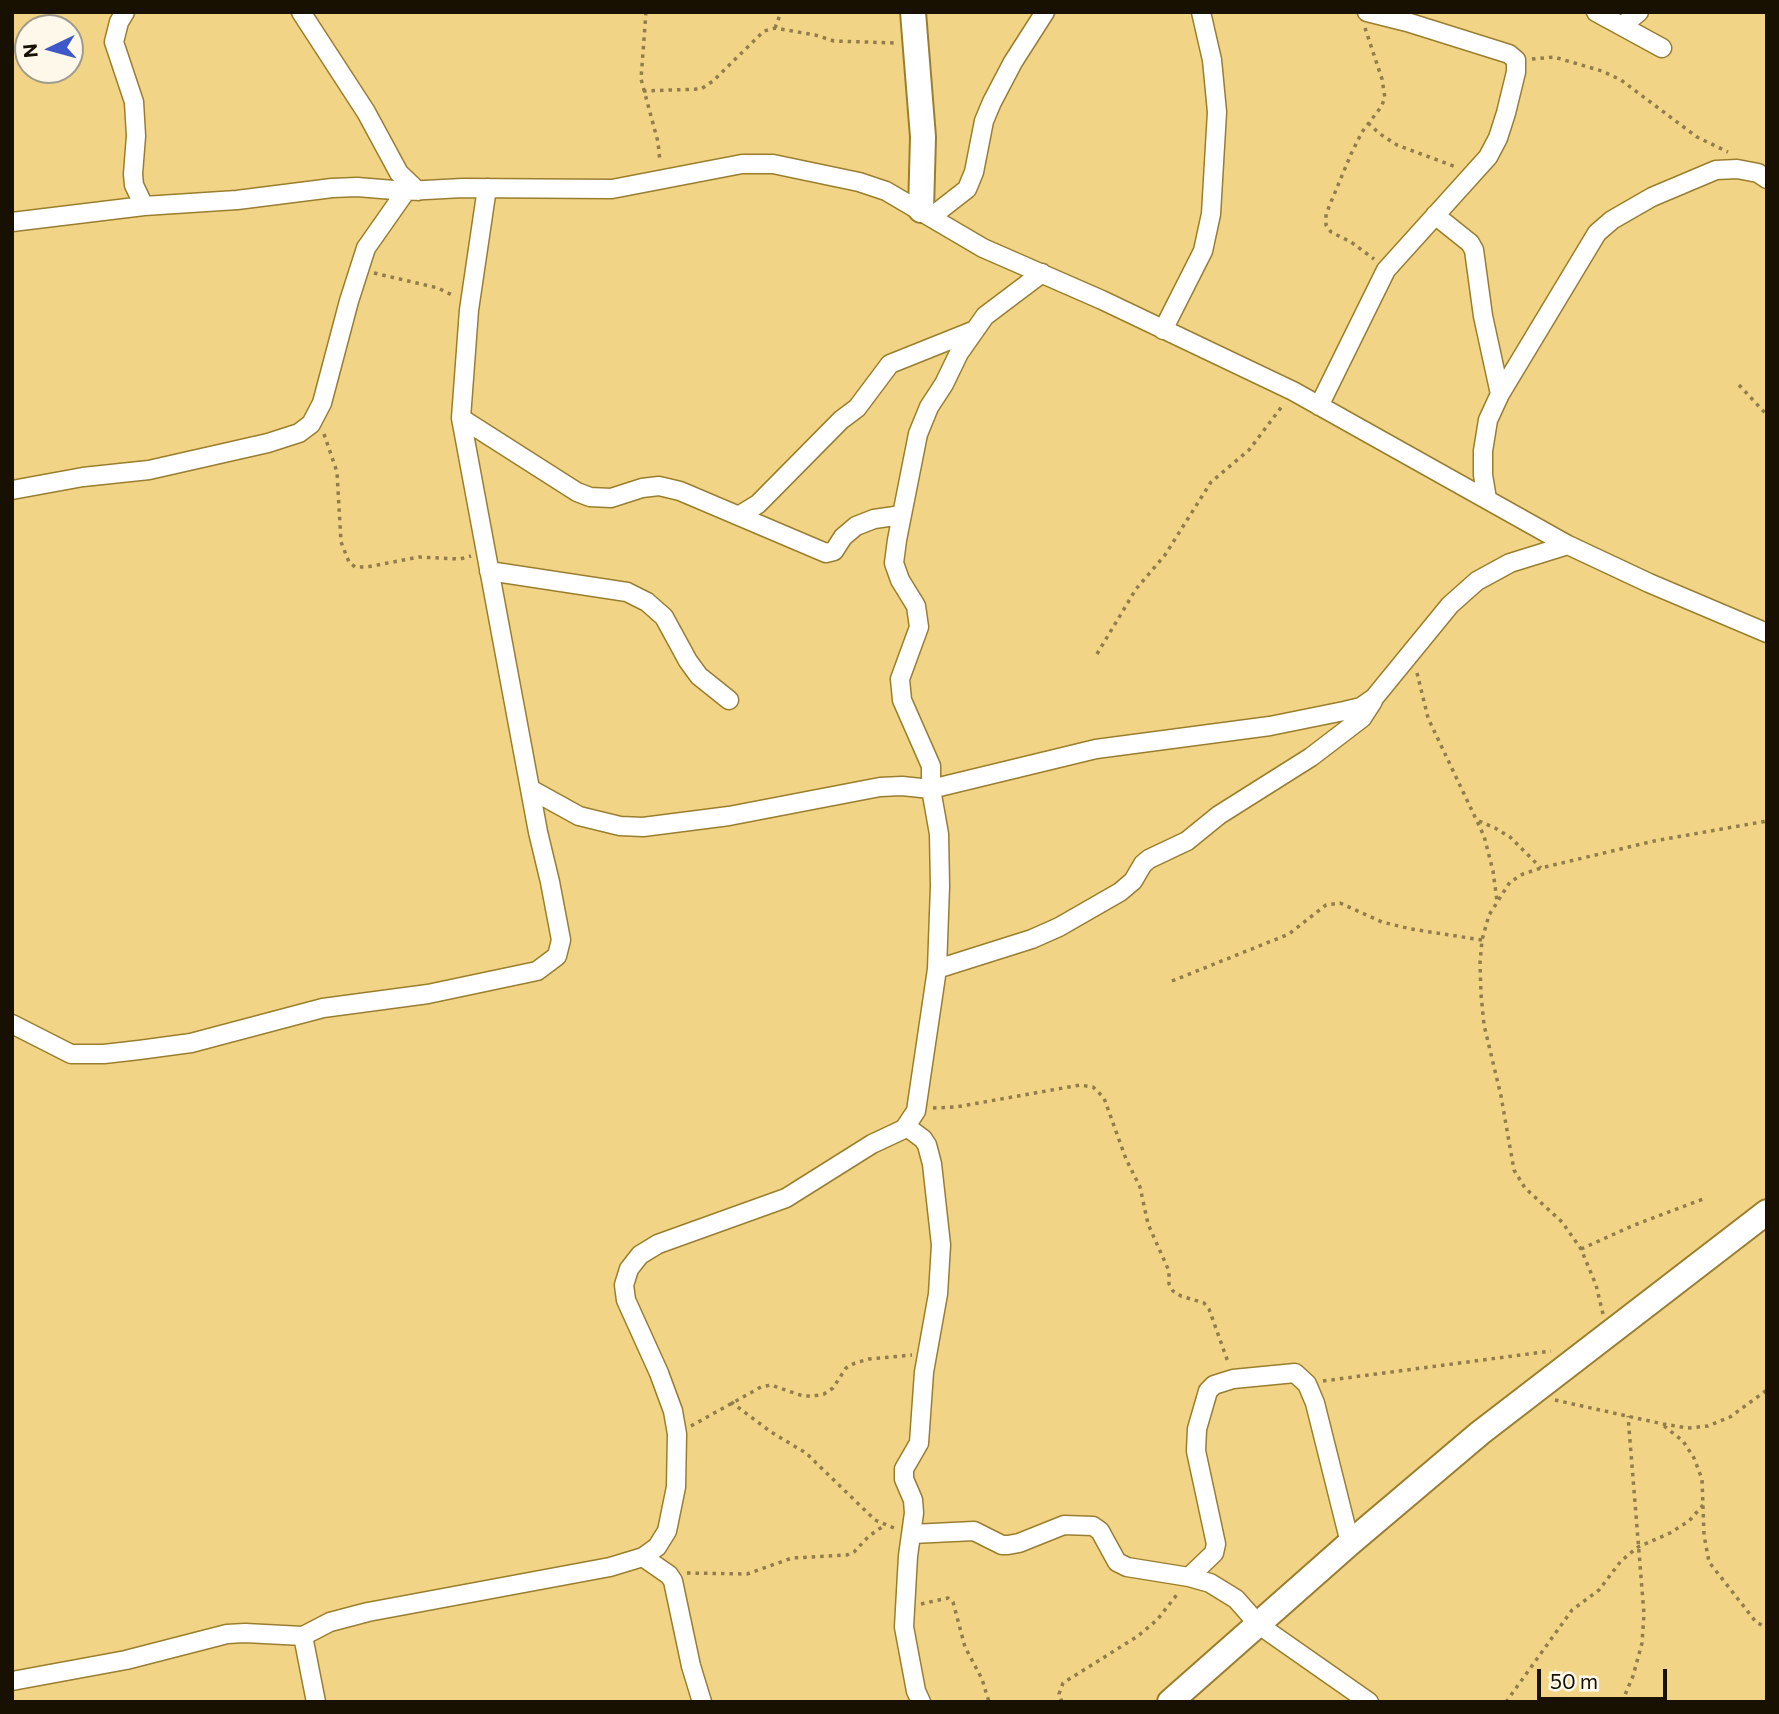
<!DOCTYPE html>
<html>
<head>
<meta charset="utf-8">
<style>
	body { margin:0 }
	#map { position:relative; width:1779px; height:1714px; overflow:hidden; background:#f2d486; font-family:Commissioner,sans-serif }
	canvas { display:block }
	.frame { position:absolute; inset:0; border:14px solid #181000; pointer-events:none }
	.north { position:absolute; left:14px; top:14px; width:70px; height:70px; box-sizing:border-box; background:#fdf8e9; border:2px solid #a19b8c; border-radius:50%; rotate:265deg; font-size:19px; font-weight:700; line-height:28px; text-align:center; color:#181000 }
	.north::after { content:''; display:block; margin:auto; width:24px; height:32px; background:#3e58ca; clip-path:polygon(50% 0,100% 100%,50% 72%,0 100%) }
	.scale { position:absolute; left:1537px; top:1669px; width:130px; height:32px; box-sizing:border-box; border:4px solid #181000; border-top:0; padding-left:9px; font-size:21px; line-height:24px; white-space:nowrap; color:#181000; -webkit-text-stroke:5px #fdf8e9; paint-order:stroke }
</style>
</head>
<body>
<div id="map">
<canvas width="1779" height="1714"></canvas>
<div class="frame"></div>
<div class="north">N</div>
<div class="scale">50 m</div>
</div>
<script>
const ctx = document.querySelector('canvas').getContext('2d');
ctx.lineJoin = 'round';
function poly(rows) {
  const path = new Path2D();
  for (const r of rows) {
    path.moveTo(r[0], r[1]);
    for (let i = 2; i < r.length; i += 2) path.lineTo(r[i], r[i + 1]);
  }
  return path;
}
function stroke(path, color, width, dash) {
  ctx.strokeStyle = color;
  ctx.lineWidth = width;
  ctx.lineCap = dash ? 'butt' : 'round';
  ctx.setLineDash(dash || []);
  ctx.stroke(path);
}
const path = poly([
	[646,12,641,79,658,142,660,162],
	[775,28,781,12],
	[1365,28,1382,79,1385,98,1381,107,1362,132,1351,154,1326,214,1326,225,1331,232,1351,242,1374,259],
	[1532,59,1554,57,1602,71,1621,80,1697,137,1728,152],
	[643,91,701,89,713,81,764,31,775,28,815,35,834,41,896,43],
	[1368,123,1380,134,1397,145,1456,167],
	[374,273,438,288,454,296],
	[1739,385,1767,415],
	[324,434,337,472,341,542,349,562,355,567,367,567,419,557,460,559,471,556],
	[1097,654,1136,589,1165,555,1211,482,1249,450,1283,405],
	[1417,673,1428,718,1484,836,1493,871,1497,901],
	[1479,821,1495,828,1510,837,1541,868],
	[1172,981,1289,934,1326,905,1340,903,1382,922,1411,929,1482,940],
	[933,1108,956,1107,1080,1085,1093,1087,1104,1098,1126,1159,1140,1187,1148,1224,1169,1271,1169,1284,1173,1291,1181,1296,1204,1303,1209,1309,1228,1362],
	[1581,1249,1632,1226,1703,1199],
	[1603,1314,1596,1285,1581,1249,1562,1222,1525,1188,1514,1170,1501,1096,1484,1025,1481,994,1480,963,1482,940,1489,915,1510,882,1523,874,1541,868,1654,841,1767,821],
	[1323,1381,1551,1351],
	[1555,1400,1663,1424,1688,1428,1708,1426,1730,1417,1767,1390],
	[731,1402,771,1432,806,1453,875,1520,894,1528],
	[691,1426,761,1387,771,1385,803,1396,814,1396,824,1394,833,1388,846,1368,855,1363,869,1359,912,1355],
	[1664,1426,1683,1441,1694,1458,1702,1479,1704,1535,1709,1562,1756,1622,1767,1628],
	[687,1573,747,1574,792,1558,847,1555,854,1552,869,1536,885,1525],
	[921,1604,948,1598,953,1602,965,1647,982,1679,989,1702],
	[1062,1702,1059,1694,1063,1683,1138,1636,1157,1620,1179,1592],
	[1506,1702,1572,1610,1599,1590,1621,1561,1638,1547,1670,1533,1689,1521,1704,1504],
	[1622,1702,1633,1676,1642,1643,1644,1614,1628,1416]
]);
const street = poly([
	[125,12,119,22,114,42,134,102,136,136,133,174,134,185,144,206],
	[301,12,366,112,399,173,418,191],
	[1596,12,1662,48],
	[1622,26,1639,12],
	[1435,215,1470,243,1474,250,1483,316,1500,394],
	[931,217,967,189,974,172,984,121,992,102,1013,62,1045,12],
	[12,222,144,206,237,200,332,188,357,187,406,191,463,188,612,189,742,164,773,164,859,182,886,191,983,248,1102,300,1293,391,1568,545,1649,583,1767,633],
	[1163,330,1203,251,1211,214,1217,112,1212,60,1201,12],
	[1319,406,1386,270,1488,157,1498,138,1506,113,1516,72,1516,60,1509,54,1407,22,1367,12],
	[461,418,577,492,590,497,611,498,642,488,659,486,680,491,826,553,834,551,843,537,856,526,874,519,902,515],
	[12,490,83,477,149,470,268,443,299,433,311,424,322,403,349,301,366,248,406,191],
	[1487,499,1483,475,1483,451,1488,420,1500,394,1597,233,1612,220,1652,197,1716,170,1737,169,1758,173,1767,179],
	[740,515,758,504,841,420,857,408,890,364,975,330],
	[489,571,627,592,647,602,664,617,688,661,699,676,729,700],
	[532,790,579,816,620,826,643,827,729,816,880,787,902,786,931,789,1096,749,1270,726,1344,711,1361,707,1374,698,1450,605,1477,581,1510,563,1568,545],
	[937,969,1032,939,1059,927,1120,892,1133,881,1143,864,1149,859,1187,841,1219,815,1311,757,1362,718,1373,701],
	[12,1024,71,1054,104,1054,139,1050,191,1043,323,1008,428,994,537,971,557,956,561,940,550,882,538,832,461,418,469,310,487,188],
	[907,1127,923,1139,927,1145,932,1164,941,1245,938,1294,924,1372,919,1443,904,1469,904,1479,913,1500,914,1513,908,1556,904,1627,916,1691,921,1702],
	[912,1534,974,1531,1002,1545,1008,1545,1019,1543,1064,1525,1093,1526,1100,1531,1117,1562,1127,1567,1189,1577,1210,1583,1236,1599,1259,1625,1369,1702],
	[643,1557,669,1575,673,1581,691,1666,702,1702],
	[1189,1577,1214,1553,1216,1544,1196,1451,1197,1429,1208,1391,1214,1385,1233,1379,1295,1373,1307,1384,1315,1403,1350,1543],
	[303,1636,316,1702],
	[12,1681,126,1660,227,1634,245,1633,303,1636,330,1622,368,1612,610,1567,643,1557,657,1547,667,1531,676,1487,677,1434,673,1411,659,1373,626,1300,624,1285,629,1269,640,1255,658,1244,786,1198,872,1144,904,1129,916,1111,937,969,940,886,939,834,931,789,931,766,902,700,900,679,919,627,916,606,900,580,894,563,897,540,918,434,929,407,944,384,959,353,985,316,1042,273]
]);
const secondary = poly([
	[913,12,923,137,921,210],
	[1170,1702,1350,1543,1480,1433,1767,1212]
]);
stroke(street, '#9a7e2f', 21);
stroke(secondary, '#9a7e2f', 28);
stroke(path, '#917c4a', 3.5, [3.5, 5]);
stroke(street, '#fff', 18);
stroke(secondary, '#fff', 24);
</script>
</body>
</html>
